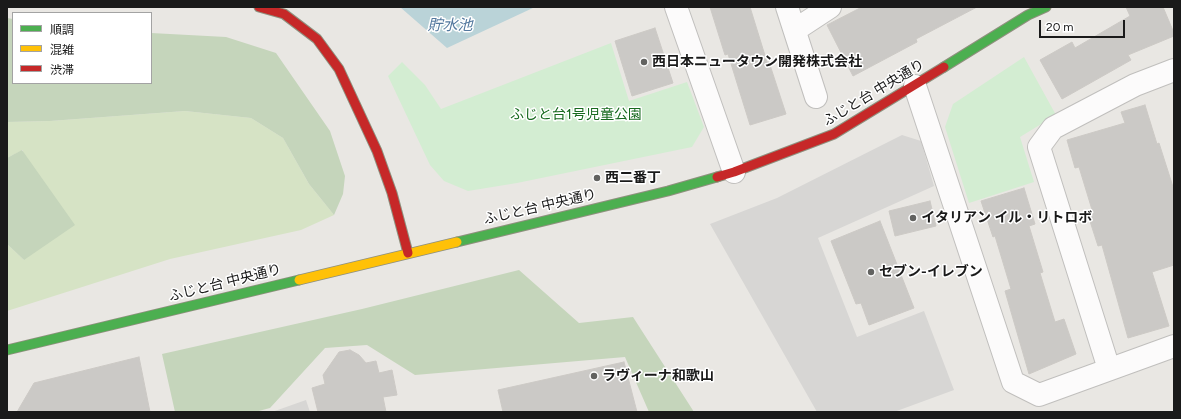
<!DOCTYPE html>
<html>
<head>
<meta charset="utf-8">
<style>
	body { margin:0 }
	#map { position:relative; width:1181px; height:419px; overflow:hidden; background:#e9e7e3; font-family:Figtree,"Noto Sans JP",sans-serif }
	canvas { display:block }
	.frame { position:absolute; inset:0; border:8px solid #1a1a1a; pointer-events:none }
	.legend { position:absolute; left:12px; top:12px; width:140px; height:72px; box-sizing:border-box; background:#fff; border:1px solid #a3a3a3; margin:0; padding:5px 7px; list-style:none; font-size:12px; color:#1a1a1a }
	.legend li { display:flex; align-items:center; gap:8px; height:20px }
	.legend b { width:20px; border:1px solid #a3a3a3 }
	.scale { position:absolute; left:1039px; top:20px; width:86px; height:18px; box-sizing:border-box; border:2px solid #1a1a1a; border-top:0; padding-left:5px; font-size:12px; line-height:14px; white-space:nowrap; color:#1a1a1a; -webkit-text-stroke:3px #fff; paint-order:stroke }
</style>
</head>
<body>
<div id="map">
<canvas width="1181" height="419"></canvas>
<div class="frame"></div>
<ul class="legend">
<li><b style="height:5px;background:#4caf50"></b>順調</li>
<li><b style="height:5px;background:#ffc107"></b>混雑</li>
<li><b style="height:5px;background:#c62828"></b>渋滞</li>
</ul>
<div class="scale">20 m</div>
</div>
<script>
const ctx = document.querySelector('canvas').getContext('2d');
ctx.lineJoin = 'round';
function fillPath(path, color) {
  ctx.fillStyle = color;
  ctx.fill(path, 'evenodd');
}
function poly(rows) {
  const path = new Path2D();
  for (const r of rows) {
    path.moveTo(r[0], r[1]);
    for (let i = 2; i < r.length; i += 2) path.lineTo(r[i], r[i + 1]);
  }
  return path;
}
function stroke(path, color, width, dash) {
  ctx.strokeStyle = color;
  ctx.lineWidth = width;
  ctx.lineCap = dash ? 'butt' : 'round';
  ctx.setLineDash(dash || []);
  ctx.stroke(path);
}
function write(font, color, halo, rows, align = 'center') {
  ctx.font = font + ' Figtree,"Noto Sans JP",sans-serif';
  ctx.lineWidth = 3;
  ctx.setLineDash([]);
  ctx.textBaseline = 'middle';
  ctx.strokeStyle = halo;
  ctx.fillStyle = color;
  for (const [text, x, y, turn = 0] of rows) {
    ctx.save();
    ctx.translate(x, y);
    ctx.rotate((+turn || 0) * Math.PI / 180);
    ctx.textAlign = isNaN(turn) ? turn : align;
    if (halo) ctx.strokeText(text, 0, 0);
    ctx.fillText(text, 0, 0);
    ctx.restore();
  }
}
const religious = poly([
	[902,135,921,141,934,186,818,238,857,337,924,311,954,390,894,412,817,412,710,224,777,198],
	[306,400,310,412,272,412]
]);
const grass = poly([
	[185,111,251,118,283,138,309,184,334,215,301,230,170,259,7,311,7,244,24,260,23,150,7,158,7,122,50,121]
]);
const forest = poly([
	[7,18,13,19,13,83,151,83,151,33,226,37,276,53,330,131,345,176,343,194,334,215,309,184,283,138,251,118,185,111,50,121,7,122],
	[22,150,75,225,24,260,7,244,7,158],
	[519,270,579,323,633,317,694,412,649,412,625,357,415,375,367,345,325,348,270,408,255,412,175,412,162,354,362,309]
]);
const park = poly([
	[611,43,629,101,687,82,704,127,692,147,517,183,468,191,444,181,430,165,388,76,402,62,425,85,441,109],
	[1024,57,1056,115,1020,137,1034,182,969,203,945,127,953,104]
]);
const water = poly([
	[400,7,535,7,447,48]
]);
const building = poly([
	[710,7,750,7,767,62,769,62,786,114,750,125,728,54,725,55,710,7],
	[862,7,977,7,916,39,917,42,853,76,827,25,862,7],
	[1126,7,1163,7,1174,33,1174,36,1128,55,1131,60,1062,99,1040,60,1072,42,1075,48,1130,16,1126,7],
	[655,28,673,83,632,96,615,41,655,28],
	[1145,105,1157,144,1159,143,1174,190,1174,265,1152,272,1169,326,1128,338,1102,245,1098,246,1088,215,1093,213,1079,167,1075,168,1067,140,1125,123,1121,112,1145,105],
	[1024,188,1035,224,1029,226,1043,272,1040,273,1055,322,1064,319,1076,354,1029,374,1005,291,1011,289,995,236,993,237,981,201,1024,188],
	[930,201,936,226,895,236,889,211,930,201],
	[880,221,914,308,869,325,861,303,856,304,831,241,880,221],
	[350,350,359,355,366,363,376,361,379,373,392,370,397,395,383,397,386,412,318,412,312,388,325,384,323,375,339,352,350,350],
	[139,357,150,412,17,412,34,383,139,357],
	[624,362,637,412,503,412,498,390,624,362]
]);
const street = poly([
	[676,7,734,172],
	[787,7,816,97],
	[795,30,830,7],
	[915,86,1013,382,1039,395,1174,346],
	[1109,369,1039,147,1053,128,1135,85,1174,70]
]);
const fast = poly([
	[944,67,1028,15,1046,7],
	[457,242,668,191,717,177],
	[7,350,299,280]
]);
const slow = poly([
	[299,280,457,242]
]);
const jam = poly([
	[259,7,284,14,317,39,339,69,377,151,392,193,408,253],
	[717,177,734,172,834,134,944,67]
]);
const markers = [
	[644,62,4,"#626260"],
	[597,178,4,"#626260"],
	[913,218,4,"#626260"],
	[871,272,4,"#626260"],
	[594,376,4,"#626260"]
];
const poiNames = [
	["西日本ニュータウン開発株式会社",652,62],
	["西二番丁",605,178],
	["イタリアン イル・リトロボ",921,218],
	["セブン-イレブン",879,272],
	["ラヴィーナ和歌山",602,376]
];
const streetNames = [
	["ふじと台 中央通り",874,93,-31],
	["ふじと台 中央通り",540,207,-13],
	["ふじと台 中央通り",225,283,-14]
];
const parkNames = [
	["ふじと台1号児童公園",576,115]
];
const waterNames = [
	["貯水池",450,26]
];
fillPath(religious, '#d7d6d4');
fillPath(grass, '#d6e3c5');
fillPath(forest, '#c5d5bb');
fillPath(park, '#d3edd2');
fillPath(water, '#bad3d8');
fillPath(building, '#cbc9c6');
stroke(building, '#ccc9c5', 1);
stroke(street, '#c0bfbd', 24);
stroke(fast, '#8f907e', 11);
stroke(slow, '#8f907e', 11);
stroke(jam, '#8f907e', 11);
stroke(street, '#fcfbfb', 22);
stroke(fast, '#4caf50', 9);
stroke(slow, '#ffc107', 9);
stroke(jam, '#c62828', 9);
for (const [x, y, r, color] of markers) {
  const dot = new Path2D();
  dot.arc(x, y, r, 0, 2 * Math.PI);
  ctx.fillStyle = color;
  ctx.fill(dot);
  stroke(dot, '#fff', 1.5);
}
write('bold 14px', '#1a1a1a', '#fff', poiNames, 'left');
write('14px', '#1a1a1a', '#fff', streetNames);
write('14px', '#176a1e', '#fff', parkNames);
write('italic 15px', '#53789e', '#fff', waterNames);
</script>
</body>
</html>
